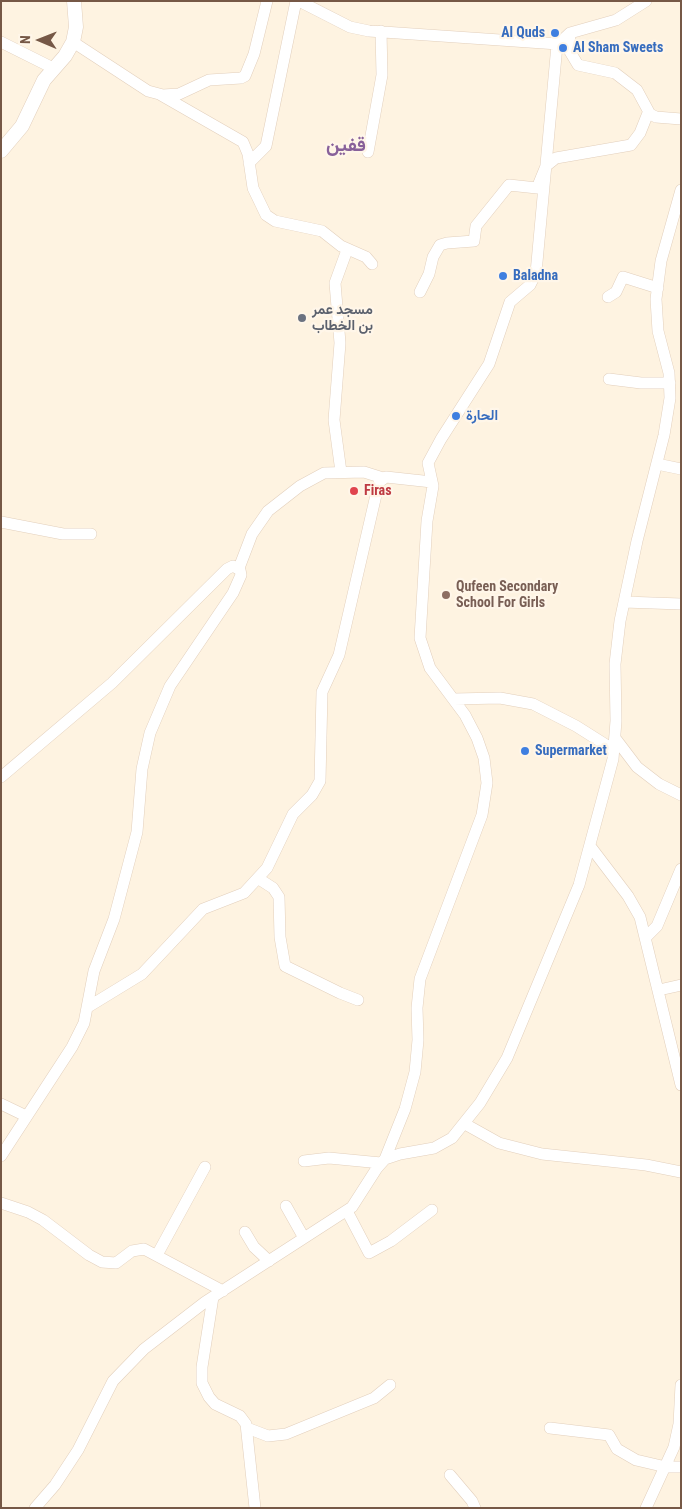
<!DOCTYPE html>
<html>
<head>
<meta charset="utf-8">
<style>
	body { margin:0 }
	#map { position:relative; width:682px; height:1509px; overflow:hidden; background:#fef3e1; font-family:"Roboto Condensed",sans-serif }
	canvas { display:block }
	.frame { position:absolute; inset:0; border:2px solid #765846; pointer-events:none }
	.north { position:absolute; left:15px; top:15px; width:50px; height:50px; -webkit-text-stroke:4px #fff6e9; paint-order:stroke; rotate:271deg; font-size:14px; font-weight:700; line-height:20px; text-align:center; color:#765846 }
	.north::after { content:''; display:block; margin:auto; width:18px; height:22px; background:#765846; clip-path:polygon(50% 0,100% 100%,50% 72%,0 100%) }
</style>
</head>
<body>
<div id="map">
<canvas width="682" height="1509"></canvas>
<div class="frame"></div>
<div class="north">N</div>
</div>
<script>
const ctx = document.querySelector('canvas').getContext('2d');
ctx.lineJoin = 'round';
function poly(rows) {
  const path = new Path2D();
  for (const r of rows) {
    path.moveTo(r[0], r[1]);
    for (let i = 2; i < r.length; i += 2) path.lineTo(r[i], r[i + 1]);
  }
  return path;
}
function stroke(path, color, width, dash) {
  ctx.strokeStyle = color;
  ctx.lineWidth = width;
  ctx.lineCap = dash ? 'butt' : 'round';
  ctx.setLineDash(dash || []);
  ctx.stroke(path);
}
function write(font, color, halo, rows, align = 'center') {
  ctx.font = font + ' "Roboto Condensed",Vazirmatn,sans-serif';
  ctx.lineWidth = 4.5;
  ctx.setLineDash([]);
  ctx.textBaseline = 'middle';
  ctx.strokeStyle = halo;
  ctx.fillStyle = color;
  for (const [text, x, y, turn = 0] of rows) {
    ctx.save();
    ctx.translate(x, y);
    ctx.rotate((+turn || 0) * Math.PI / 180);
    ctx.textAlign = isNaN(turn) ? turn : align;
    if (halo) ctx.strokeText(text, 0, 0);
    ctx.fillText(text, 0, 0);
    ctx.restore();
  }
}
const minor = poly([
	[299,1,350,27,369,31,558,44],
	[570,33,569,50,578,65,615,73,637,90,650,114,656,117,681,119],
	[1,42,53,68],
	[73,42,148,91,163,95,179,94,209,80,241,78,245,76,254,54,267,1],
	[161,95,243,142,248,154,253,188,266,215,275,221,322,231,341,246,366,257,372,264],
	[368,152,382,75,381,31],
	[249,163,266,146,296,1],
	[420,292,429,274,433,257,440,245,447,243,474,241,476,226,509,185,537,188,546,166,556,158,631,145,640,133,648,113],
	[608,297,616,292,623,277,658,288],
	[609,379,641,383,670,383],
	[657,464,681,469],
	[341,472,334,420,340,343,335,283,347,250],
	[1,522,63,534,91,534],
	[239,568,252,534,268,511,300,486,324,473,364,472,383,478],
	[624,602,681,604],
	[454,699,500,698,533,704,576,726,614,750],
	[615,738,637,767,659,784,681,795],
	[1,777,112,683,227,569,233,566,240,570,241,575,233,593,170,686,150,733,142,769,137,832,114,919,94,971,84,1023,72,1047,1,1156],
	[590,846,628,896,640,917,681,1085],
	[259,879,273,888,279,897,280,937,285,966,340,993,358,1000],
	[646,937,657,926,681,869],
	[659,990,681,985],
	[88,1007,142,974,203,909,244,893,267,868,293,814,312,795,320,781,322,692,339,655,379,482,386,477,432,482],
	[1,1104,26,1116],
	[465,1124,499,1143,542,1154,646,1165,681,1172],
	[385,1159,405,1109,415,1072,418,1040,417,1008,420,979,482,815,487,783,484,758,477,738,465,715,430,668,420,638,427,521,433,486,428,463,441,439,489,364,510,302,530,285,536,273,557,45,570,33,616,20,646,1],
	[304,1161,329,1158,381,1163],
	[1,1203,28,1212,43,1220,89,1255,102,1262,116,1263,132,1251,144,1249,223,1291],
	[286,1206,304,1238],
	[347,1211,369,1253,391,1241,432,1210],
	[245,1232,254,1247,269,1261],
	[157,1255,205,1167],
	[213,1297,202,1367,202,1383,209,1397,215,1404,240,1416,246,1424,255,1508],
	[247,1428,268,1436,286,1434,374,1398,390,1385],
	[550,1428,609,1435,617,1449,636,1460,666,1467,681,1467],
	[450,1475,472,1501,475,1508],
	[35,1508,55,1485,78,1450,113,1381,144,1349,205,1302,352,1207,377,1168,385,1159,400,1154,434,1148,452,1138,480,1103,507,1058,579,885,613,759,616,721,615,664,620,621,637,541,664,435,670,398,669,373,658,331,656,299,661,261,681,190],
	[646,1508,674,1447,679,1424,681,1385]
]);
const tertiary = poly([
	[1,151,22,126,44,80,65,56,73,42,76,27,74,1]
]);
const markers = [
	[555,33,5,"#3f7fe0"],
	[563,48,5,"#3f7fe0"],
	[503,276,5,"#3f7fe0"],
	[302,318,5,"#6b7280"],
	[456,416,5,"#3f7fe0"],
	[354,491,5,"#e0444e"],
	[446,595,5,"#8d6e63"],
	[525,751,5,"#3f7fe0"]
];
const shopNames = [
	["Al Quds",545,33,"right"],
	["Al Sham Sweets",573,48],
	["Baladna",513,276],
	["الحارة",466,416],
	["Supermarket",535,751]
];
const worshipNames = [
	["مسجد عمر",312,310],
	["بن الخطاب",312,326]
];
const healthNames = [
	["Firas",364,491]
];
const educationNames = [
	["Qufeen Secondary",456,587],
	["School For Girls",456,603]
];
const districtNames = [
	["قفين",346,146]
];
stroke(minor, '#e2cfbc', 12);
stroke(tertiary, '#e2cfbc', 15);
stroke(minor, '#fff', 11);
stroke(tertiary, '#fff', 14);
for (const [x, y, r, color] of markers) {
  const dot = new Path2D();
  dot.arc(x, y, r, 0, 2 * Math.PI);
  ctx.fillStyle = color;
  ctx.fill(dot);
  stroke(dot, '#fff6e9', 2);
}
write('bold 14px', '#366cbe', '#fff6e9', shopNames, 'left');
write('bold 14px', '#5b616d', '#fff6e9', worshipNames, 'left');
write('bold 14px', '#be3a42', '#fff6e9', healthNames, 'left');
write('bold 14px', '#785e54', '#fff6e9', educationNames, 'left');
write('bold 19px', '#88619a', '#fff6e9', districtNames);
</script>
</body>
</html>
